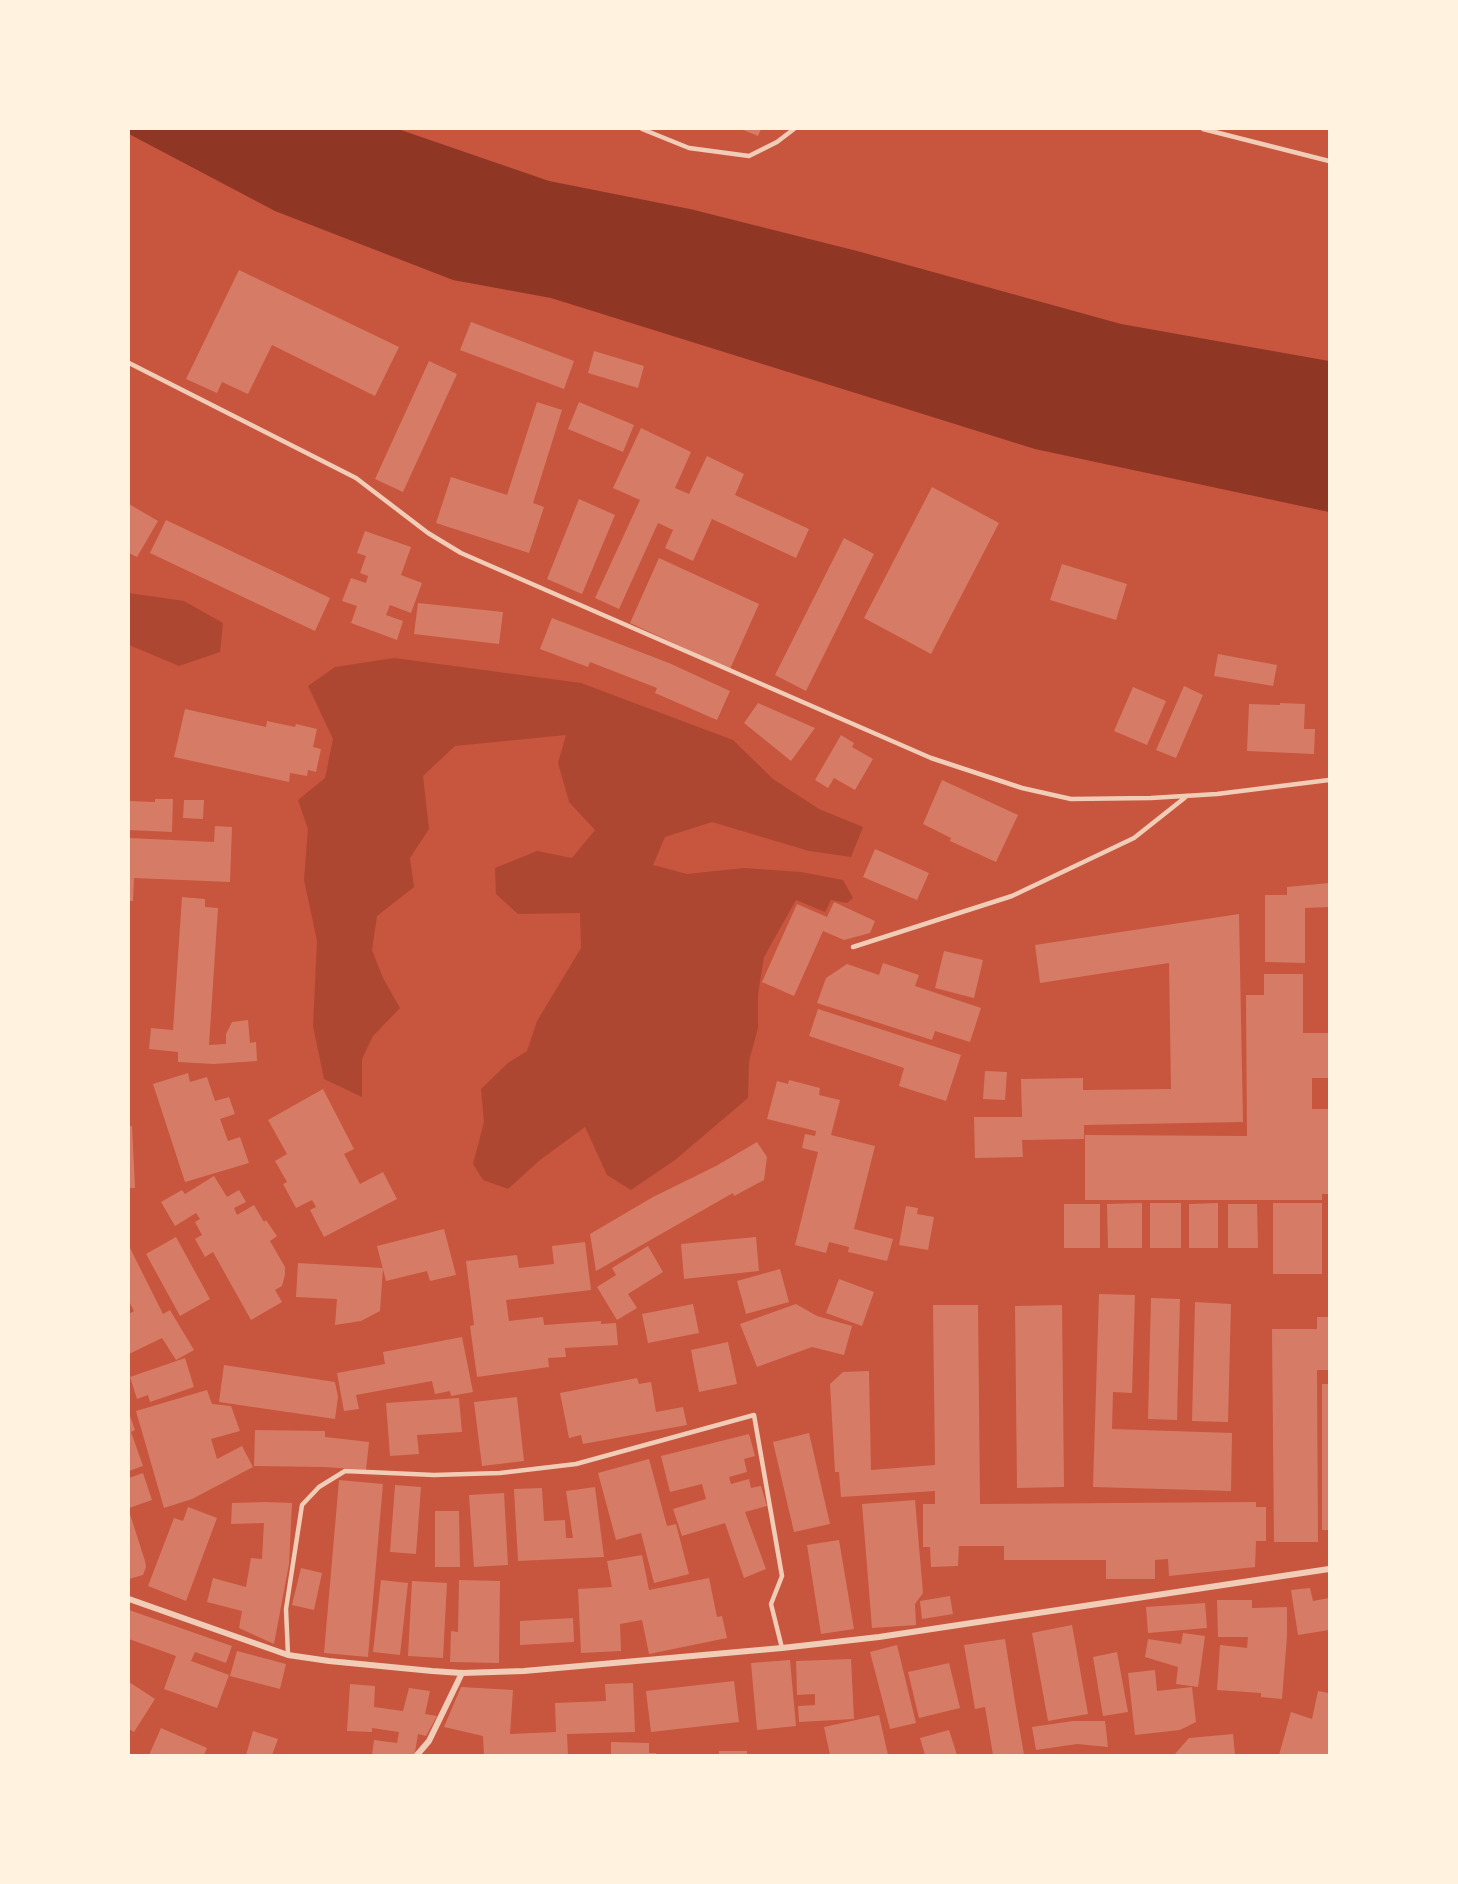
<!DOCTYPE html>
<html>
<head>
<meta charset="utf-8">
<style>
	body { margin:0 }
	#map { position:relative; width:1458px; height:1884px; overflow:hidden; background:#c8553d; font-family:Cabin,sans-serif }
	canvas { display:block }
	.frame { position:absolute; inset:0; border:130px solid #fff3e0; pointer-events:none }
</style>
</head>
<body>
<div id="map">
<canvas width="1458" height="1884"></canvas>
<div class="frame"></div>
</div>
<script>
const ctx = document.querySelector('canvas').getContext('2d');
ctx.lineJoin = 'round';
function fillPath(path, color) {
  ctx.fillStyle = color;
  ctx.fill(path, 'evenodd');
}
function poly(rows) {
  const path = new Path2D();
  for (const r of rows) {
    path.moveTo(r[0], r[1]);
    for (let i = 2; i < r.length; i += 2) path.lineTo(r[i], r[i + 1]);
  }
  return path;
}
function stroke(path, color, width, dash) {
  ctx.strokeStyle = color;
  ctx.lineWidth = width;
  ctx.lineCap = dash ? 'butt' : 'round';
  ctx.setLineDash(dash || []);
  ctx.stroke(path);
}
const green = poly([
	[129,593,184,601,223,623,220,652,179,666,129,645],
	[394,658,581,683,733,740,773,779,819,809,863,827,851,857,809,851,712,822,665,837,653,865,687,874,744,868,801,872,843,880,853,898,847,903,831,900,825,912,796,900,764,957,758,994,758,1028,749,1061,748,1098,675,1160,631,1190,607,1175,585,1127,540,1160,508,1189,483,1180,473,1164,484,1122,481,1089,508,1063,527,1051,537,1021,581,948,580,913,518,914,496,894,495,868,537,851,572,858,595,830,569,802,558,763,566,735,455,746,423,776,429,829,410,858,414,887,377,916,372,950,383,978,400,1008,373,1036,362,1059,362,1097,324,1079,313,1026,317,941,304,880,308,829,298,800,325,778,333,739,308,686,335,667]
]);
const water = poly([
	[129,129,398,129,549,181,690,209,857,251,1121,324,1329,361,1329,512,1035,449,551,298,453,280,275,211,129,134]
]);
const building = poly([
	[741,129,761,129,758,136],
	[239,270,399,347,375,396,272,345,248,394,222,382,217,393,186,379],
	[471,322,574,361,564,389,460,350],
	[594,351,644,366,638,388,588,373],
	[429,361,457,374,403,492,375,479],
	[537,402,562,410,533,503,544,507,529,553,436,523,451,477,507,495],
	[579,402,634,425,623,452,568,429],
	[641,428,691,452,675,488,689,494,707,456,744,474,735,495,809,529,796,558,712,519,693,561,665,548,673,530,658,523,619,609,595,598,640,500,613,488],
	[932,487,999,523,931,654,864,618],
	[579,499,615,515,582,594,547,579],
	[129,504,158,521,137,557,129,553],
	[166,520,330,598,315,631,150,553],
	[365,531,411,547,401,575,422,583,411,613,390,605,386,615,403,621,397,640,351,623,357,606,342,601,351,578,366,583,368,576,360,573,366,556,357,553],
	[844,538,874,554,806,691,775,675],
	[659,558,759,604,730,669,630,623],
	[1062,564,1127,584,1116,620,1050,600],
	[418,603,503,612,499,644,414,634],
	[552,618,669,663,730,691,717,720,655,693,657,688,590,662,588,667,540,649],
	[1218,654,1277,665,1273,686,1214,676],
	[1184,686,1203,695,1176,758,1156,750],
	[1133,687,1166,701,1147,745,1114,731],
	[758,703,815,728,791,761,744,723],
	[1280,703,1305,704,1304,729,1315,729,1314,754,1247,751,1249,704,1280,705],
	[185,709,266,727,267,721,295,727,296,724,317,729,313,747,321,749,316,772,308,770,307,776,290,773,289,782,174,757],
	[841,735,854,743,852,747,873,759,855,790,834,778,828,788,815,780],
	[942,780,1018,815,996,862,950,841,951,838,923,824],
	[155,799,173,799,172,832,129,830,129,801,155,802],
	[184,800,204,800,203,819,183,818],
	[215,826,232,827,230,882,134,878,133,901,129,901,129,838,214,842],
	[875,849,929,873,917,900,863,877],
	[1329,883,1329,907,1305,908,1305,963,1265,962,1265,895,1287,895,1287,887],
	[182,897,205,899,205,907,218,908,209,1045,226,1044,226,1034,232,1022,248,1020,250,1043,256,1042,257,1061,214,1064,178,1062,178,1052,149,1049,151,1028,173,1030],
	[834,902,875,921,870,933,844,940,823,931,794,996,762,982,797,904,827,917],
	[1239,914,1243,1122,1084,1125,1084,1139,1022,1140,1023,1157,975,1158,974,1117,1022,1117,1021,1079,1083,1078,1083,1090,1171,1089,1169,963,1040,983,1035,945],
	[944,951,983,960,974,998,935,988],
	[883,963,919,975,915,986,981,1008,970,1042,935,1031,932,1040,817,1003,826,978,847,964,879,975],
	[1264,974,1303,974,1303,1033,1329,1033,1329,1078,1312,1078,1312,1109,1329,1109,1329,1194,1322,1194,1322,1200,1085,1200,1085,1135,1247,1136,1246,995,1264,995],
	[818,1009,961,1055,946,1101,899,1086,904,1068,809,1036],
	[985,1071,1007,1072,1005,1100,983,1099],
	[188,1073,190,1082,207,1077,215,1101,229,1097,235,1114,220,1119,228,1141,240,1137,249,1163,185,1182,153,1084],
	[789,1080,820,1088,819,1095,840,1100,831,1135,875,1146,854,1229,893,1239,887,1261,848,1252,849,1247,829,1242,826,1253,795,1245,818,1152,802,1148,805,1134,815,1136,816,1131,767,1119,777,1081,788,1084],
	[323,1089,354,1149,344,1154,360,1184,383,1172,397,1199,324,1237,310,1210,316,1207,312,1200,296,1208,283,1184,287,1182,275,1161,287,1154,268,1120],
	[129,1126,132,1126,135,1188,129,1188],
	[757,1142,767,1157,764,1180,734,1196,733,1193,596,1271,590,1234,653,1197,716,1166],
	[214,1176,227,1197,239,1190,246,1202,234,1208,237,1215,254,1205,264,1222,266,1220,277,1236,270,1241,285,1267,285,1275,282,1286,275,1290,282,1302,251,1320,213,1252,205,1257,195,1239,202,1235,195,1222,200,1219,196,1213,175,1226,161,1202,182,1190,185,1194],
	[1142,1203,1142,1248,1108,1248,1107,1204],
	[1150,1203,1181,1203,1181,1248,1150,1248],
	[1218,1203,1218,1248,1189,1248,1189,1204],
	[1273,1203,1322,1203,1322,1274,1273,1274],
	[1064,1204,1100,1204,1100,1248,1064,1248],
	[1228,1204,1257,1204,1258,1248,1228,1248],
	[906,1206,918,1208,917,1214,934,1217,928,1250,899,1245],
	[444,1229,456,1275,430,1281,427,1271,386,1281,377,1246],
	[176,1237,210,1299,180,1316,146,1254],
	[756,1237,759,1271,684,1279,681,1244],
	[585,1242,591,1290,506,1300,509,1321,543,1317,544,1325,601,1321,601,1324,616,1323,618,1345,565,1348,566,1357,548,1358,549,1367,477,1377,470,1326,474,1325,466,1261,517,1255,519,1268,554,1264,552,1246],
	[129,1246,163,1314,170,1310,194,1350,176,1360,162,1338,129,1354,129,1314,134,1311,129,1301],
	[648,1246,663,1272,628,1294,637,1308,617,1320,597,1287,616,1275,612,1268],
	[298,1263,383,1268,380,1311,361,1321,335,1325,337,1299,296,1297],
	[780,1269,789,1302,746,1314,737,1281],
	[839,1279,874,1292,862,1326,826,1313],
	[1099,1294,1135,1295,1132,1393,1113,1392,1112,1429,1232,1433,1231,1491,1093,1487],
	[1151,1298,1180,1299,1177,1420,1148,1419],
	[1195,1302,1231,1304,1228,1422,1192,1421],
	[693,1304,699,1333,648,1343,642,1314],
	[796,1304,817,1316,852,1326,844,1355,812,1347,757,1367,740,1324],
	[933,1305,978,1305,980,1504,1256,1502,1256,1507,1266,1507,1266,1541,1256,1541,1255,1567,1169,1576,1168,1559,1155,1560,1155,1579,1106,1579,1106,1560,1004,1560,1004,1546,959,1546,958,1566,931,1567,930,1547,923,1547,923,1504,935,1504,935,1491,841,1497,839,1472,835,1472,830,1384,843,1372,869,1371,871,1470,935,1465],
	[1062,1305,1064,1487,1017,1488,1015,1306],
	[1317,1317,1329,1317,1329,1370,1317,1370,1318,1542,1274,1542,1272,1329,1317,1329],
	[462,1337,473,1392,451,1396,450,1391,435,1394,432,1381,356,1395,359,1409,344,1411,337,1373,385,1364,383,1352],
	[728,1342,737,1384,699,1392,691,1350],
	[185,1358,194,1387,150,1402,148,1395,137,1399,130,1377],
	[224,1365,335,1382,338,1397,335,1419,219,1402],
	[637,1378,639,1384,651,1382,656,1412,683,1407,687,1425,583,1444,581,1435,569,1438,560,1393],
	[1322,1384,1329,1384,1329,1530,1322,1530],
	[207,1390,212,1404,231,1406,240,1431,211,1439,217,1459,242,1446,253,1467,192,1499,164,1508,136,1411],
	[517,1397,524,1461,482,1466,474,1402],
	[459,1398,462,1432,417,1435,419,1454,390,1456,386,1403],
	[129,1413,135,1430,131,1432,143,1466,129,1471],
	[255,1430,325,1431,325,1437,369,1442,366,1470,325,1467,254,1466],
	[809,1433,830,1524,794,1532,773,1442],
	[749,1434,755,1456,744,1459,747,1472,729,1477,731,1484,749,1479,751,1488,761,1486,767,1506,745,1512,766,1569,744,1578,725,1523,682,1536,673,1509,706,1499,702,1484,670,1492,661,1456],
	[649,1459,667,1526,676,1524,689,1574,654,1583,641,1533,616,1540,598,1473],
	[143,1473,152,1500,129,1508,129,1478],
	[339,1480,383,1484,368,1657,324,1653],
	[395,1485,421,1487,416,1554,390,1552],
	[595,1487,604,1557,518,1561,514,1489,542,1488,544,1521,565,1520,566,1538,573,1538,566,1491],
	[504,1493,508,1565,474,1567,469,1495],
	[915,1500,923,1593,915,1604,916,1625,872,1628,862,1504],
	[265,1502,292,1503,289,1564,274,1644,239,1628,242,1611,207,1602,213,1578,246,1587,251,1558,262,1559,264,1523,231,1524,232,1503],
	[188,1507,217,1518,186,1601,148,1586,174,1518,183,1521],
	[129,1511,145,1561,146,1567,143,1575,129,1579],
	[435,1511,459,1511,460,1567,435,1567],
	[839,1540,854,1629,821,1634,807,1545],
	[642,1555,649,1590,709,1578,717,1617,722,1616,727,1638,649,1654,642,1620,620,1624,621,1651,581,1653,578,1589,612,1587,607,1561],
	[301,1568,322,1573,314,1610,292,1605],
	[381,1580,408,1583,400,1655,373,1652],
	[459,1580,500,1581,499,1663,450,1662,451,1631,458,1632],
	[412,1581,447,1583,443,1658,408,1656],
	[1310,1588,1313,1601,1329,1598,1329,1630,1298,1635,1291,1590],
	[950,1596,953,1614,922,1619,920,1601],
	[1217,1600,1252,1600,1252,1608,1287,1607,1287,1636,1282,1699,1261,1697,1261,1693,1217,1690,1220,1645,1247,1648,1248,1637,1218,1637],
	[1205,1603,1207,1628,1148,1633,1146,1607],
	[129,1610,232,1646,226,1663,195,1652,191,1661,229,1675,217,1708,164,1689,176,1656,129,1639],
	[573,1618,574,1642,520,1645,520,1621],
	[1072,1625,1088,1714,1048,1721,1032,1633],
	[1183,1633,1205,1636,1198,1687,1176,1684,1178,1667,1145,1657,1148,1639,1181,1644],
	[1005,1639,1015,1702,1024,1755,993,1755,985,1707,975,1709,964,1645],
	[897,1645,916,1723,890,1729,870,1652],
	[237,1651,286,1664,280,1689,230,1676],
	[1117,1652,1128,1712,1103,1716,1093,1657],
	[851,1659,854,1719,799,1722,798,1706,815,1705,815,1694,797,1695,796,1661],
	[790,1660,796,1726,757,1730,751,1663],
	[949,1663,960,1708,919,1718,908,1672],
	[1155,1670,1157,1691,1192,1687,1196,1722,1180,1730,1135,1735,1128,1673],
	[734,1681,739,1722,651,1732,646,1691],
	[129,1682,155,1699,134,1732,129,1729],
	[633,1683,635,1732,567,1734,568,1755,484,1755,483,1736,444,1727,461,1687,513,1690,510,1734,556,1732,555,1703,606,1701,605,1684],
	[350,1684,375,1686,374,1707,403,1711,409,1688,430,1691,425,1714,437,1716,426,1736,418,1734,415,1752,413,1755,372,1755,374,1740,397,1743,399,1732,372,1728,372,1732,347,1731],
	[1318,1691,1329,1693,1329,1755,1279,1755,1291,1712,1312,1719],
	[879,1715,888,1755,830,1755,824,1727],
	[1073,1721,1105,1721,1108,1747,1077,1744,1036,1750,1032,1727],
	[161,1728,207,1748,204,1755,149,1755],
	[949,1730,957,1755,925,1755,920,1738],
	[253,1731,278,1739,272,1755,246,1755],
	[1233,1734,1235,1755,1174,1755,1189,1738],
	[611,1742,649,1743,649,1753,656,1753,656,1755,611,1755],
	[719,1751,747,1751,747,1755,719,1755]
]);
const service = poly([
	[642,129,689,148,749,156,777,142,794,129],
	[1203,129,1329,161],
	[129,363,356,478,428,533,461,553,931,758,1022,788,1071,799,1151,798,1217,794,1329,780],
	[853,947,1012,896,1134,838,1187,796],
	[288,1655,286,1609,302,1505,319,1487,345,1471,434,1475,500,1473,576,1464,754,1415,782,1576,771,1604,782,1648]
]);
const minor = poly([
	[129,1599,288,1655,329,1661,432,1671,462,1673,524,1671,782,1648,879,1637,1329,1569],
	[417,1755,429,1741,462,1673]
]);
fillPath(green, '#ae4732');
fillPath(water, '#8f3625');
fillPath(building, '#d67c66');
stroke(service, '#f1ccb7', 4.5);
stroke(minor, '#f1ccb7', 6);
</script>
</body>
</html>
